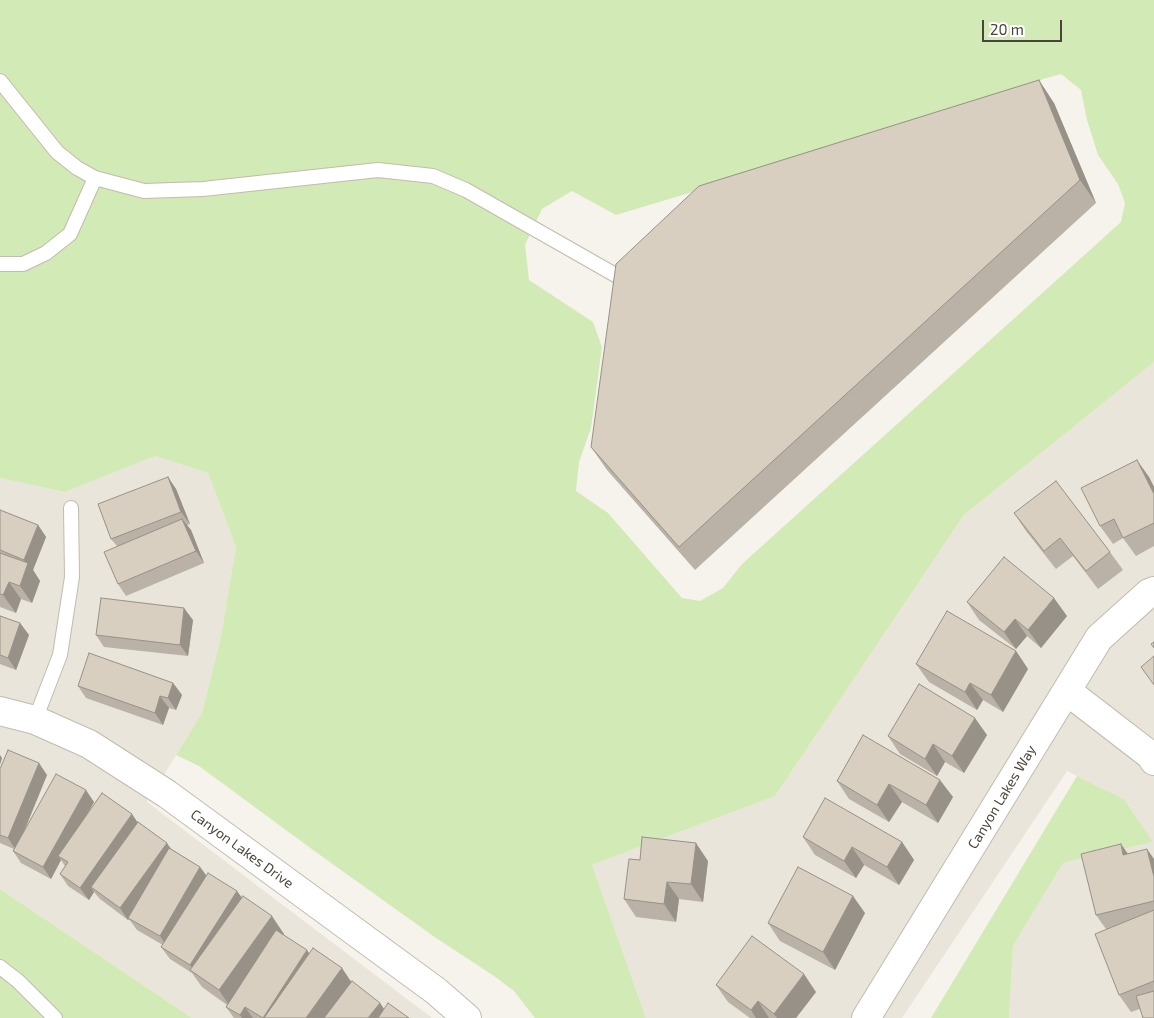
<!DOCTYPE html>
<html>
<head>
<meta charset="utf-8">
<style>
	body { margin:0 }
	#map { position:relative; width:1154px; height:1018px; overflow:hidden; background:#f6f3ec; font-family:"Exo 2",sans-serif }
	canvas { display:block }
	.scale { position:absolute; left:982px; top:20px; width:80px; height:22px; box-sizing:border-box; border:2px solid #4b4439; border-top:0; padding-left:6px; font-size:15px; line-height:18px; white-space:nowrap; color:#4b4439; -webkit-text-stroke:4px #fff; paint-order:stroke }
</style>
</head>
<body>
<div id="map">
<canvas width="1154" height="1018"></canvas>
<div class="scale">20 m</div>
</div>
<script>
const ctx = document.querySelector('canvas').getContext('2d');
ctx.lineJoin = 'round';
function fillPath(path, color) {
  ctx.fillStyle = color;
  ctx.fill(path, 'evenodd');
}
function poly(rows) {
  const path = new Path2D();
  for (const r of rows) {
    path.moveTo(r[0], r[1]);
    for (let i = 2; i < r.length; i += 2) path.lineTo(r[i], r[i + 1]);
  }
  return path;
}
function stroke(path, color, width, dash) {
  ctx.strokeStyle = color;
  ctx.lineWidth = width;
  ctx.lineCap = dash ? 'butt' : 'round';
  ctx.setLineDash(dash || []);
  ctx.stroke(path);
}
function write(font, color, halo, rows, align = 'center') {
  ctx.font = font + ' "Exo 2",sans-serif';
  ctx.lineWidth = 4;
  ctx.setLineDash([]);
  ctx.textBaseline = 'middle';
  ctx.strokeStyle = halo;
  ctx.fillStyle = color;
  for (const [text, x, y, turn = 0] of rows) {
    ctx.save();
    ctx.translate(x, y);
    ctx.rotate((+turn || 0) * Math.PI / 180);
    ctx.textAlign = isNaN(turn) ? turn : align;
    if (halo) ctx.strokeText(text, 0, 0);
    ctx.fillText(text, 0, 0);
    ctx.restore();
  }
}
const residential = poly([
	[1154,362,1154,1018,1009,1018,1013,946,1063,863,1153,842,1124,799,1067,771,902,1018,646,1018,592,865,775,796,964,515],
	[155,456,208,473,236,547,221,636,202,713,147,802,432,1018,192,1018,0,889,0,478,65,492]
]);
const green = poly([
	[0,0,1154,0,1154,362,964,515,775,796,592,865,646,1018,535,1018,514,991,494,976,436,938,313,850,199,766,176,755,202,713,221,636,236,547,208,473,155,456,65,492,0,478],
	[1061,74,1081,90,1087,120,1098,155,1118,184,1125,203,1121,222,742,564,723,588,700,601,682,598,608,513,576,491,579,462,591,428,602,347,593,322,529,280,525,245,542,209,572,191,616,215,1019,94,1043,79],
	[1077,776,1124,799,1153,842,1063,863,1013,946,1009,1018,931,1018],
	[0,889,192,1018,0,1018]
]);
const lane = poly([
	[0,81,57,152,77,168,95,178,144,191,203,189,378,170,433,176,466,190,619,277],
	[0,264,23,264,46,253,70,234,95,178],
	[35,720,60,655,72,577,71,508],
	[0,967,18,981,55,1018]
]);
const street = poly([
	[1067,691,1150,755,1154,761],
	[0,711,35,720,89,744,167,794,436,991,467,1018],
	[866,1018,1099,638,1149,593,1154,591]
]);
const wall = poly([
	[1054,103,1096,203,695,570,607,470,591,447],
	[168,477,176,489,190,524,187,525,191,530,204,563,126,596,118,584,117,546,111,539],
	[1149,477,1154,487,1154,546,1136,556,1123,538,1113,544,1100,526],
	[0,510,38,525,46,537,33,570,40,581,32,603,21,599,16,613,0,607],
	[1014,513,1110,552,1123,570,1098,589,1073,556,1056,569,1026,531],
	[967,602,1067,616,1041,648,1027,636,1016,649,979,620],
	[0,616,20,623,29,635,16,670,0,664],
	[193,620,188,656,104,647,96,635],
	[1016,651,1028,669,1003,712,983,700,977,710,929,682,916,664],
	[173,683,182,695,176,710,169,708,163,725,86,698,78,686],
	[863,735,953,797,938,823,902,802,889,822,849,799,837,781],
	[987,735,964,773,945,762,937,776,900,754,888,736],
	[0,769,47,775,25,830,94,802,87,814,138,822,173,850,200,867,206,875,241,897,284,934,283,935,380,1003,384,1009,409,1018,234,1018,226,1007,227,1005,202,987,192,973,170,959,161,947,163,945,137,930,129,919,128,920,100,899,94,892,89,900,68,886,60,874,65,866,61,860,51,879,21,863,13,851,14,849,0,843],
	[803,837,902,842,914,860,899,885,864,865,856,878,815,855],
	[1128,854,1154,859,1154,1018,1140,1009,1131,1012,1119,995,1106,929,1096,915],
	[640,860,708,861,703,902,679,899,676,922,636,917,624,899],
	[865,913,835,970,780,941,768,923],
	[716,985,816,992,796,1018,750,1018,728,1002]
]);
const shadedWall = poly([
	[1039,80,1054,103,1096,203,1080,180],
	[1137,460,1149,477,1154,487,1154,494],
	[168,477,176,489,190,524,181,512],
	[182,519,191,530,204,563,196,551],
	[38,525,46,537,33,570,40,581,32,603,20,586,27,565,24,560],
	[9,582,21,599,16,613,3,595],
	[1054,598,1067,616,1041,648,1028,630],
	[184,608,193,620,188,656,180,645],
	[1015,619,1027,636,1016,649,1004,632],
	[20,623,29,635,16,670,8,658],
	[1016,651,1028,669,1003,712,991,695],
	[173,683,182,695,176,710,168,698],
	[970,683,983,700,977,710,965,692],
	[160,696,169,708,163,725,155,713],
	[975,718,987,735,964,773,952,756],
	[933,744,945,762,937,776,925,759],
	[0,755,2,758,0,765],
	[39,763,47,775,16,850,8,838],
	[940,780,953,797,938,823,926,805],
	[889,784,902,802,889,822,877,805],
	[86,790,94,802,62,859,58,856,61,860,51,879,43,867],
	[132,814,140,826,91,887,94,892,89,900,80,888],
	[902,842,914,860,899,885,887,867],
	[167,843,175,855,128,918,129,919,128,920,120,908],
	[696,843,708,861,703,902,691,884],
	[1121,844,1133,861,1123,855],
	[852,847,864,865,856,878,844,861],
	[1147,849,1154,859,1154,877],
	[200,867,208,878,168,948,160,936],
	[667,882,679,899,676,922,664,904],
	[237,891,246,903,197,975,190,965],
	[853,896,865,913,835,970,823,952],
	[272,916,284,934,231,1008,219,990],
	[307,950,315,962,279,1018,263,1018],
	[342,968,354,986,331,1018,306,1018],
	[804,974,816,992,796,1018,777,1018,774,1014],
	[758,1001,769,1018,756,1018,751,1010],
	[380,1003,388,1015,386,1018,368,1018],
	[245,1007,253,1018,242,1018,240,1015]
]);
const building = poly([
	[1039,80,1080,180,679,547,591,447,616,264,699,186,1039,80],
	[1137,460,1154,494,1154,523,1123,538,1114,519,1100,526,1081,488,1137,460],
	[168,477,181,512,111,539,98,504,168,477],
	[1056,481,1110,552,1086,571,1060,538,1044,551,1014,513,1056,481],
	[0,510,38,525,24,560,0,550,0,510],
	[182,519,196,551,118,584,104,552,182,519],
	[0,553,28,563,20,586,9,582,3,595,0,594,0,553],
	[1004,557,1054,598,1028,630,1015,619,1004,632,967,602,1004,557],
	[101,598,184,608,180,645,96,635,101,598],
	[947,611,1016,651,991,695,970,683,965,692,916,664,947,611],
	[0,616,20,623,8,658,0,655,0,616],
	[1154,642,1154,648,1151,644,1154,642],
	[89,653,173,683,168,698,160,696,155,713,78,686,89,653],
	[1154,656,1154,685,1141,667,1154,656],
	[919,684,975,718,952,756,933,744,925,759,888,736,919,684],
	[863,735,940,780,926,805,889,784,877,805,837,781,863,735],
	[8,750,39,763,8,838,0,835,0,769,8,750],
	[56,774,86,790,43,867,13,851,56,774],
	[102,793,132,814,80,888,60,874,68,862,58,856,102,793],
	[825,798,902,842,887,867,852,847,844,861,803,837,825,798],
	[138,822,167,843,120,908,91,887,138,822],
	[642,837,696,843,691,884,667,882,664,904,624,899,629,859,640,860,642,837],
	[1121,844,1123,855,1147,849,1154,877,1154,901,1096,915,1081,854,1121,844],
	[169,848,200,867,160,936,128,918,169,848],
	[798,867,853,896,823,952,768,923,798,867],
	[208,873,237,891,190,965,161,947,208,873],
	[243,896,272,916,219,990,190,970,243,896],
	[1154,910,1154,981,1119,995,1095,934,1154,910],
	[276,930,307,950,263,1018,245,1007,240,1015,226,1007,276,930],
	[752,936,804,974,774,1014,758,1001,751,1010,716,985,752,936],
	[313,948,342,968,306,1018,264,1018,313,948],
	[352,981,380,1003,368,1018,324,1018,352,981],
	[1154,991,1154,1018,1143,1018,1136,996,1154,991],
	[388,1003,409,1018,378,1018,388,1003]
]);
const streetNames = [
	["Canyon Lakes Way",1002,797,-59],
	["Canyon Lakes Drive",242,849,36]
];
fillPath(residential, '#eae5da');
fillPath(green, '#d2eab5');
stroke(lane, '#c2bbae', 16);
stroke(street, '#c2bbae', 30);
stroke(lane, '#fff', 14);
stroke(street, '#fff', 28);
fillPath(wall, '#bab2a6');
fillPath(shadedWall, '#979187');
fillPath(building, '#d8cfc1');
stroke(building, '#979187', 1);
write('14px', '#4b4439', '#fff', streetNames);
</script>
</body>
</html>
